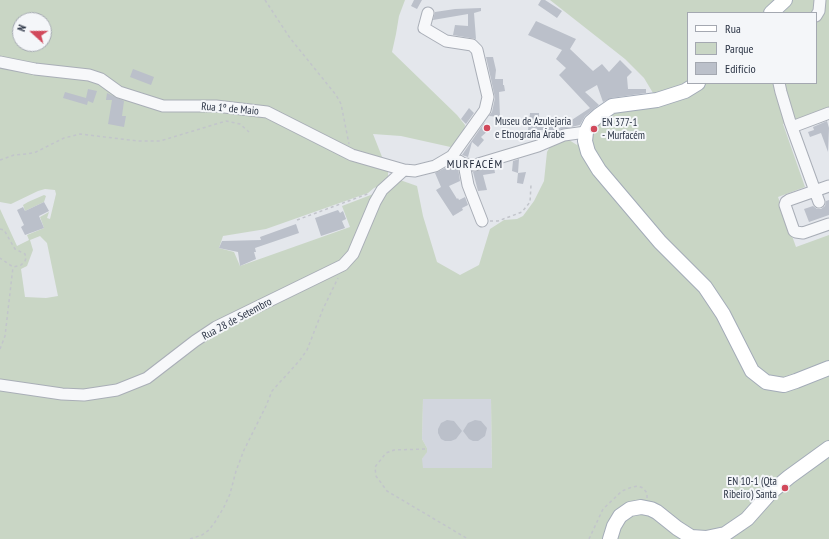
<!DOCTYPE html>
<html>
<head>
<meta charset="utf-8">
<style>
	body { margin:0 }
	#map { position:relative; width:829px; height:539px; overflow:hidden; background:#e4e7ec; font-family:"PT Sans Narrow",sans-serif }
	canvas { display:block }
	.legend { position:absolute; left:687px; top:12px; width:130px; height:72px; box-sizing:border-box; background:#f4f6f9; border:1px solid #a4a8b1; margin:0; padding:5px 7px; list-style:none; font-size:12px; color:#2b3445 }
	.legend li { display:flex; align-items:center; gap:8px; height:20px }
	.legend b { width:20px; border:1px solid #a4a8b1 }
	.north { position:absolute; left:12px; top:12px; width:40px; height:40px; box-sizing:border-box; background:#f4f6f9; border:1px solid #a4a8b1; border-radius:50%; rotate:291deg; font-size:11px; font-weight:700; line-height:16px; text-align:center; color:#2b3445 }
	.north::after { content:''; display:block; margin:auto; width:14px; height:18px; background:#d1495b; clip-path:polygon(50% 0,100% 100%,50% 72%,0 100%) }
</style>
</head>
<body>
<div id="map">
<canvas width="829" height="539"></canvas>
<ul class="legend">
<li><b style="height:5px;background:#fff"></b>Rua</li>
<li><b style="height:11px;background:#c9d6c5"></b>Parque</li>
<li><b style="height:11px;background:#bbc0ca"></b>Edifício</li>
</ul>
<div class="north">N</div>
</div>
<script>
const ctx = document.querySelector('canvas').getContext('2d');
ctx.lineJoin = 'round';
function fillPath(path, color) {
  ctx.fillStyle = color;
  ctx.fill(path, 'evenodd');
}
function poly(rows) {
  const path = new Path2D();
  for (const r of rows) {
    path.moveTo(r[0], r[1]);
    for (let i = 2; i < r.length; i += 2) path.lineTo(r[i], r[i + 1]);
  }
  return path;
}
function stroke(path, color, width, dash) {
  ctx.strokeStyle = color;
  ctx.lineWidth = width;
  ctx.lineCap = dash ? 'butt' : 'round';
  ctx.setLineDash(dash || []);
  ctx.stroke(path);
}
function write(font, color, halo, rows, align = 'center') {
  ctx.font = font + ' "PT Sans Narrow",sans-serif';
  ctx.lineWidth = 4;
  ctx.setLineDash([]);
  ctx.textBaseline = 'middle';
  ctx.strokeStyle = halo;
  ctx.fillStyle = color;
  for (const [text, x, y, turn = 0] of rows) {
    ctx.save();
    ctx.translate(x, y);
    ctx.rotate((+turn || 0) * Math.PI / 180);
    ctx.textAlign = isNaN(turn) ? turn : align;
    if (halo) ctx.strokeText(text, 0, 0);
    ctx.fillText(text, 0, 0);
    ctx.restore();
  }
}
const built = poly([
	[491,398,492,469,422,468,422,459,426,452,427,448,422,439,423,399]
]);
const green = poly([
	[0,0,405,0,399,16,396,34,392,52,457,115,465,125,464,134,455,148,401,136,373,134,388,172,388,178,385,184,374,188,368,193,266,229,223,236,219,248,234,252,240,266,350,227,342,206,376,193,349,257,215,325,137,381,79,391,0,382,0,209,17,246,29,240,27,235,44,228,40,217,49,212,47,218,50,219,56,194,55,190,45,189,38,191,11,204,0,202],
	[20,20,44,20,44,44,20,44],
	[40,236,47,243,58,296,46,298,25,297,21,269,27,266,33,250,30,240],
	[550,0,829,0,829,108,783,124,805,187,778,197,796,247,829,235,829,539,613,539,609,522,602,539,0,539,0,387,117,393,196,342,340,270,377,202,400,180,417,186,423,216,437,262,460,275,479,265,490,229,504,220,517,219,523,216,534,201,544,181,547,152,551,145,562,139,569,140,577,145,589,120,647,98,653,93,644,78,625,59],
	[688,13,816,13,816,83,688,83],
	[423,399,491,399,492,468,423,468,422,459,427,452,427,448,422,439],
	[44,195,46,196,44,202,25,211,23,205,28,202]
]);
const building = poly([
	[414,0,422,0,417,9,411,6],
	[541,0,545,0,562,11,557,18,538,5],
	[481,8,481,11,474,13,476,39,453,35,455,25,468,26,468,14,433,20,435,12,455,9],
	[536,21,576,39,570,49,593,71,602,64,609,72,620,60,632,72,627,77,628,89,646,89,646,93,611,98,603,102,597,85,585,92,599,105,585,116,580,125,558,130,558,129,590,108,559,75,566,68,556,59,562,50,528,35],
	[486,57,493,57,496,70,495,79,491,79],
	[133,69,154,77,151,85,130,77],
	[491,79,503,79,503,85,504,85,505,91,499,92,500,117,489,116,492,112,495,98],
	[88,89,97,91,93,103,88,101,87,105,63,98,65,92,86,98],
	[107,93,124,101,122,116,126,116,124,127,108,124,112,100,106,100],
	[469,108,474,113,466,124,461,119],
	[530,113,539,113,539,121,556,121,556,130,528,130],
	[827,121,829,128,828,152,821,133,810,137,808,132,814,130,813,127],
	[484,123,490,129,481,137,484,140,478,147,472,142,468,157,462,155],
	[519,159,518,173,512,171,513,161],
	[453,164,458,168,460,181,449,186,457,199,458,198,459,200,465,197,468,205,462,208,463,210,453,216,436,190,441,187,435,173],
	[494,167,495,173,483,175,487,190,478,191,473,172],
	[526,172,523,184,517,183,518,173],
	[829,200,829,215,809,222,804,209,813,206,817,209,821,209,825,206,826,201],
	[44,202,49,211,39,216,44,228,25,235,21,227,24,225,17,210,23,207,25,211],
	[338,210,340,213,343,211,346,219,342,221,345,228,321,236,315,218],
	[296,224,299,233,255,248,256,252,254,252,256,259,240,266,238,252,219,248,222,241,261,240,260,237],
	[447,420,454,421,462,431,456,439,451,441,445,441,441,439,438,433,438,429,441,423],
	[475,420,481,421,487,428,485,436,478,441,473,441,469,439,463,431,468,423]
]);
const path = poly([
	[265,0,290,38,336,95,341,104,349,144],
	[0,160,14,155,27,154,36,152,64,138,80,134,138,141,160,141,226,121,240,124,249,132],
	[297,220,370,193],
	[490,221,498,221,522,212,530,202,531,185],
	[0,229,4,230,15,249,25,254,26,258,25,261,21,265,13,267,0,258],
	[0,349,5,336,13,267],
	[425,449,394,450,386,453,375,467,376,476,387,491,468,539],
	[190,539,202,535,209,530,215,522,224,507,230,494,236,471,244,450,266,406,272,391,300,360,307,350,323,309,338,278],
	[589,539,603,509,622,491,632,487,638,486,643,488,647,493,647,498]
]);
const minor = poly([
	[816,16,819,11,820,0],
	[0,62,35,69,89,75,101,79,119,92,163,106,216,106,267,112,352,155,404,170,415,171,435,166,452,156,485,110,488,97,477,50,472,45,446,41,424,28,428,13],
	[779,83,781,92,790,122,819,202],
	[792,127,829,113],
	[459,161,464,164,468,185,482,221],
	[464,164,475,165,538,146,564,135,586,132],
	[829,186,789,200,786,202,785,205,794,231,796,232,803,233,829,224],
	[0,385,62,394,84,395,117,390,147,378,195,341,216,327,343,265,353,254,375,202,382,190,404,170]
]);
const major = poly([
	[771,13,785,0],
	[698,83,685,91,657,100,612,106,599,115,591,122,586,132,585,141,588,152,599,170,660,242,705,287,723,314,752,371,766,382,784,385,796,381,829,368],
	[610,539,614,526,620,516,630,509,641,507,651,509,657,512,677,528,691,537,706,538,725,534,747,519,771,492,789,477,829,448]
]);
const markers = [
	[487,128,4,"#d1495b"],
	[594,129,4,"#d1495b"],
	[785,488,4,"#d1495b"]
];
const streetNames = [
	["Rua 1º de Maio",230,109,5],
	["Rua 28 de Setembro",237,319,-28]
];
const poiNames = [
	["Museu de Azulejaria",495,122],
	["e Etnografia Árabe",495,135],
	["EN 377-1",602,123],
	["- Murfacém",602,136],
	["EN 10-1 (Qta",777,482,"right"],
	["Ribeiro) Santa",777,495,"right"]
];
const neighbourhoodNames = [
	["MURFACÉM",475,165]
];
fillPath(built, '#d2d6de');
fillPath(green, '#c9d6c5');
fillPath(building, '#bbc0ca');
stroke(minor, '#a9aeb7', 13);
stroke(major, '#a3abb8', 16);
stroke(path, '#c2c5cb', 1.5, [3, 3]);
stroke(minor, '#f7f8fa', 11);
stroke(major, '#fff', 14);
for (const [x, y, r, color] of markers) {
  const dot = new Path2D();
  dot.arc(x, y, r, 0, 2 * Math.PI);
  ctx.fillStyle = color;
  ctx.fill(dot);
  stroke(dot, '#f4f6f9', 1.5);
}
write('11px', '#2b3445', '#f4f6f9', streetNames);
write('11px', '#2b3445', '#f4f6f9', poiNames, 'left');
ctx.letterSpacing = '1px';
write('12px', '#1d2536', '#f4f6f9', neighbourhoodNames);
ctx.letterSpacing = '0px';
</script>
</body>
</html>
